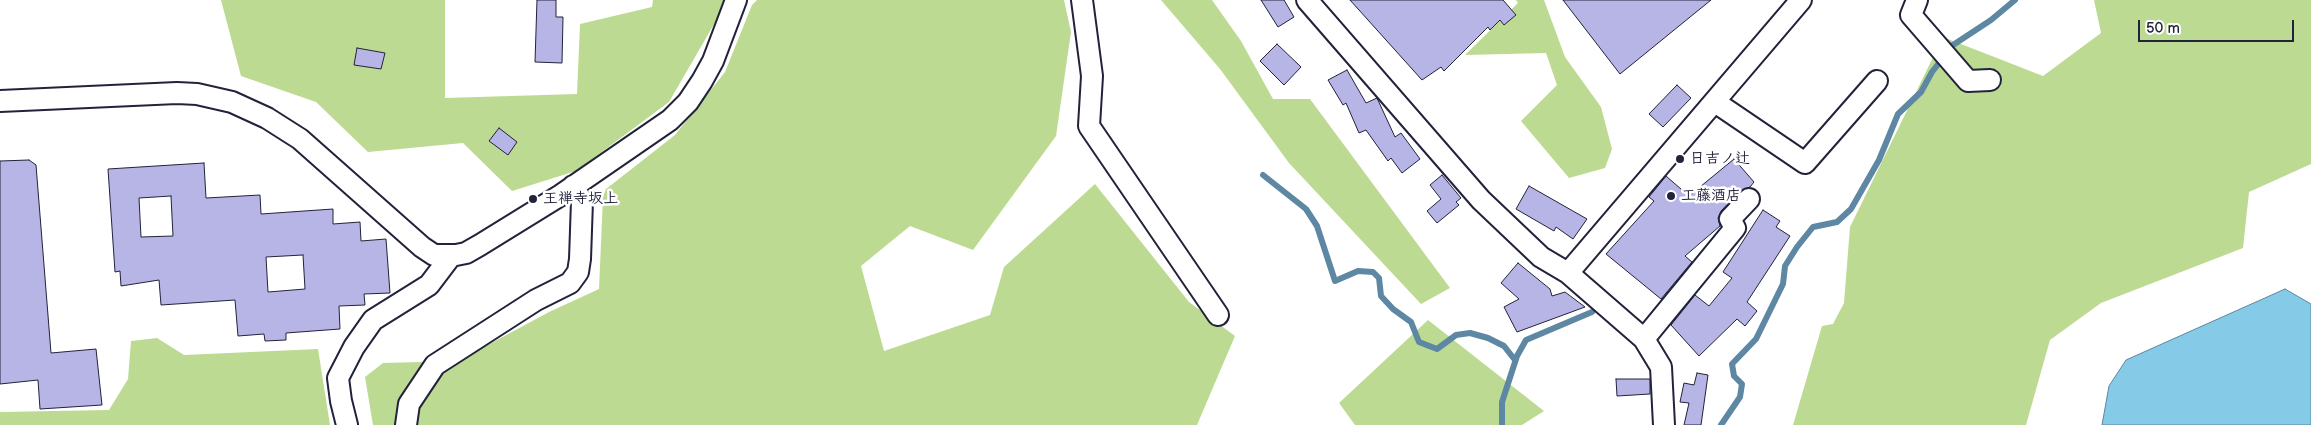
<!DOCTYPE html>
<html>
<head>
<meta charset="utf-8">
<style>
	body { margin:0 }
	#map { position:relative; width:2311px; height:425px; overflow:hidden; background:#fff; font-family:"Balsamiq Sans",sans-serif }
	canvas { display:block }
	.scale { position:absolute; left:2138px; top:20px; width:156px; height:22px; box-sizing:border-box; border:2px solid #22223b; border-top:0; padding-left:6px; font-size:15px; line-height:18px; white-space:nowrap; color:#22223b; -webkit-text-stroke:4px #fff; paint-order:stroke }
</style>
</head>
<body>
<div id="map">
<canvas width="2311" height="425"></canvas>
<div class="scale">50 m</div>
</div>
<script>
const ctx = document.querySelector('canvas').getContext('2d');
ctx.lineJoin = 'round';
function fillPath(path, color) {
  ctx.fillStyle = color;
  ctx.fill(path, 'evenodd');
}
function poly(rows) {
  const path = new Path2D();
  for (const r of rows) {
    path.moveTo(r[0], r[1]);
    for (let i = 2; i < r.length; i += 2) path.lineTo(r[i], r[i + 1]);
  }
  return path;
}
function stroke(path, color, width, dash) {
  ctx.strokeStyle = color;
  ctx.lineWidth = width;
  ctx.lineCap = dash ? 'butt' : 'round';
  ctx.setLineDash(dash || []);
  ctx.stroke(path);
}
function write(font, color, halo, rows, align = 'center') {
  ctx.font = font + ' "Balsamiq Sans","Klee One",sans-serif';
  ctx.lineWidth = 5;
  ctx.setLineDash([]);
  ctx.textBaseline = 'middle';
  ctx.strokeStyle = halo;
  ctx.fillStyle = color;
  for (const [text, x, y, turn = 0] of rows) {
    ctx.save();
    ctx.translate(x, y);
    ctx.rotate((+turn || 0) * Math.PI / 180);
    ctx.textAlign = isNaN(turn) ? turn : align;
    if (halo) ctx.strokeText(text, 0, 0);
    ctx.fillText(text, 0, 0);
    ctx.restore();
  }
}
const green = poly([
	[221,0,445,0,445,98,577,94,580,24,652,7,653,0,728,0,669,102,576,171,512,191,463,143,368,152,316,102,241,76],
	[757,0,1064,0,1071,32,1056,136,973,250,910,226,861,266,884,351,990,315,1004,267,1095,184,1189,302,1235,336,1197,425,373,425,365,377,383,363,458,361,549,312,599,289,603,197,606,189,675,135,725,72,752,5],
	[1161,0,1212,0,1241,41,1273,99,1310,99,1450,288,1421,304,1289,163,1220,69],
	[1516,0,1544,0,1565,57,1601,107,1612,149,1605,168,1569,178,1521,121,1557,85,1546,53,1465,55,1518,3],
	[2094,0,2311,0,2311,164,2249,192,2243,248,2101,303,2050,340,2026,425,1793,425,1822,326,1833,324,1844,303,1850,227,1943,37,2043,76,2101,33],
	[1428,320,1544,411,1522,425,1355,425,1339,403],
	[157,338,184,355,318,349,330,425,0,425,0,412,109,410,128,379,131,341]
]);
const water = poly([
	[2285,289,2311,304,2311,425,2102,425,2109,386,2126,360,2285,289]
]);
const stream = poly([
	[1263,175,1306,209,1317,226,1335,281,1358,271,1373,272,1379,278,1381,296,1393,309,1411,322,1419,342,1437,349,1456,335,1470,333,1488,338,1504,346,1515,360],
	[1502,425,1502,402,1517,356,1526,340,1592,312],
	[1721,425,1740,397,1742,384,1734,376,1732,364,1756,339,1783,284,1785,266,1797,247,1813,227,1837,222,1851,209,1879,160,1898,114,1921,92,1932,72,1953,45,1991,20,2015,0]
]);
const building = poly([
	[537,0,556,0,556,17,563,17,562,63,535,62,537,0],
	[1261,0,1284,0,1294,17,1278,27,1261,0],
	[1350,0,1503,0,1516,15,1504,25,1500,20,1490,30,1488,27,1444,71,1441,67,1422,80,1350,0],
	[1563,0,1711,0,1620,74,1563,0],
	[1277,44,1301,67,1284,85,1260,61,1277,44],
	[357,48,385,53,381,69,354,65,357,48],
	[1347,70,1366,103,1377,98,1395,137,1401,133,1420,159,1402,173,1391,158,1388,161,1366,130,1359,133,1346,103,1343,105,1328,80,1347,70],
	[1677,85,1691,98,1663,127,1649,114,1677,85],
	[499,128,517,142,508,155,489,141,499,128],
	[1734,159,1754,182,1750,187,1740,191,1721,211,1718,218,1720,226,1685,256,1692,262,1661,299,1606,254,1654,201,1649,197,1666,176,1689,196,1734,159],
	[29,160,36,165,51,353,96,349,102,405,40,409,38,380,0,384,0,161,29,160],
	[204,163,206,198,260,195,261,214,333,209,333,224,360,222,361,241,386,239,390,293,364,294,365,305,339,306,340,329,286,333,286,340,265,341,264,334,238,336,235,300,161,305,159,280,121,286,120,271,115,272,108,169,204,163],
	[171,196,173,236,141,237,139,198,171,196],
	[303,255,305,289,268,292,266,257,303,255],
	[1442,175,1461,198,1456,202,1459,205,1437,223,1427,211,1441,199,1430,185,1442,175],
	[1529,186,1587,219,1573,239,1556,227,1554,231,1516,209,1529,186],
	[1763,210,1780,221,1776,227,1790,236,1747,302,1757,311,1745,326,1737,319,1699,356,1671,325,1695,295,1709,306,1732,278,1723,272,1763,210],
	[1518,263,1550,289,1552,296,1565,292,1585,307,1517,332,1504,307,1519,299,1501,283,1518,263],
	[1697,373,1708,375,1701,425,1684,425,1689,403,1680,402,1684,383,1694,385,1697,373],
	[1616,379,1650,379,1650,394,1617,396,1616,379]
]);
const minor = poly([
	[1082,0,1092,76,1089,126,1218,315],
	[1307,0,1481,200,1541,257,1568,273,1644,339,1661,367,1664,425],
	[1917,0,1911,15,1968,81,1990,80],
	[0,101,177,93,197,94,232,102,267,118,300,139,422,247,434,255,456,255,466,253,480,245,561,195,670,120,688,102,702,81,713,61,736,0],
	[1715,102,1805,163,1877,81],
	[1568,273,1801,0],
	[1644,339,1735,228,1730,219,1749,199],
	[347,425,341,401,338,378,354,347,373,320,429,285,451,256],
	[406,425,409,404,435,365,536,300,570,283,578,272,580,259,582,201,573,186]
]);
const markers = [
	[1680,159,5,"#22223b"],
	[1671,196,5,"#22223b"],
	[533,199,5,"#22223b"]
];
const poiNames = [
	["日吉ノ辻",1690,159],
	["工藤酒店",1681,196],
	["王禅寺坂上",543,199]
];
fillPath(green, '#bdda92');
fillPath(water, '#85cae6');
stroke(water, '#5d87a2', 1);
stroke(stream, '#5d87a2', 6);
fillPath(building, '#b6b5e6');
stroke(building, '#22223b', 1);
stroke(minor, '#22223b', 24);
stroke(minor, '#fff', 20);
for (const [x, y, r, color] of markers) {
  const dot = new Path2D();
  dot.arc(x, y, r, 0, 2 * Math.PI);
  ctx.fillStyle = color;
  ctx.fill(dot);
  stroke(dot, '#fff', 2);
}
write('bold 15px', '#22223b', '#fff', poiNames, 'left');
</script>
</body>
</html>
